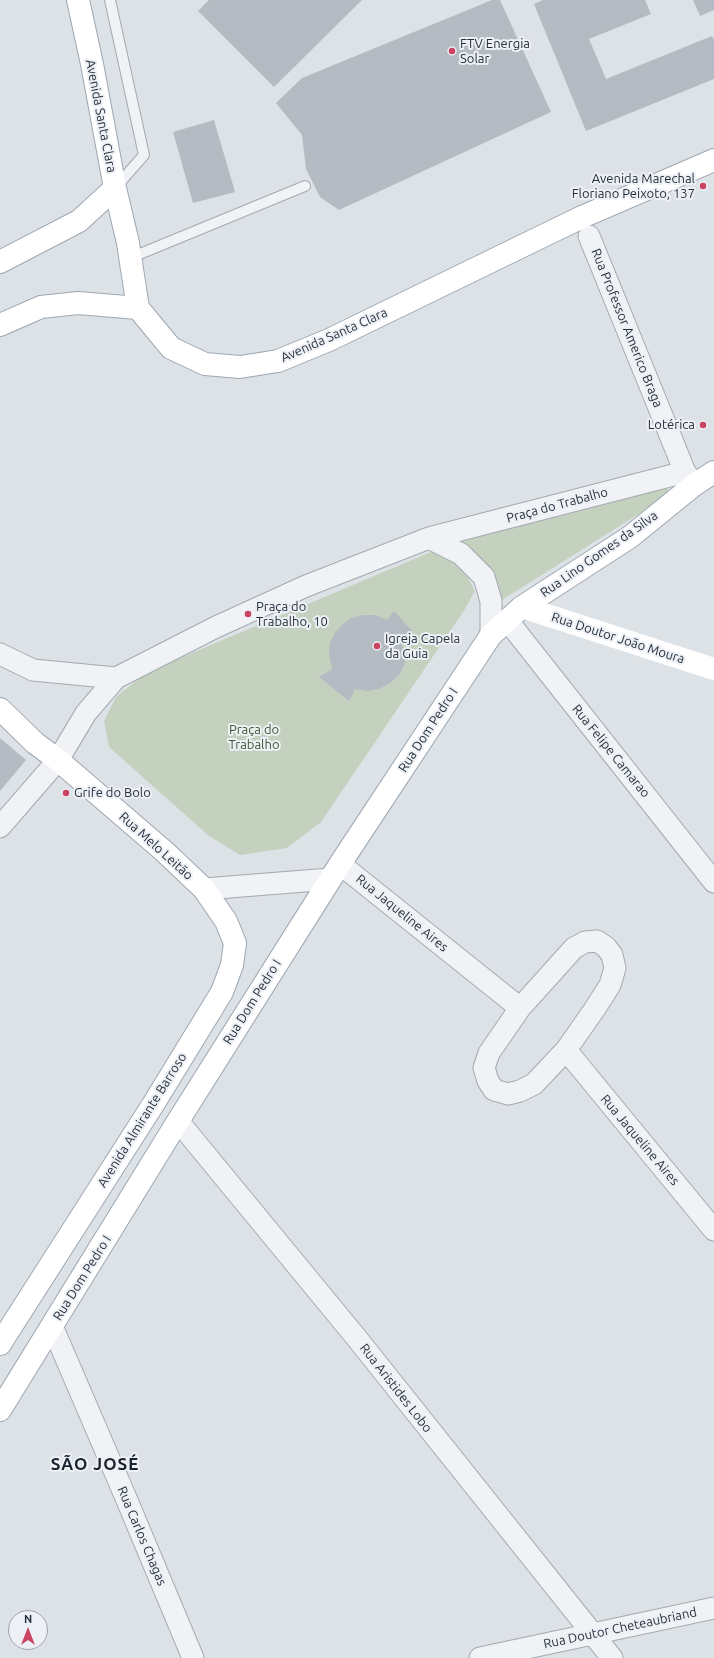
<!DOCTYPE html>
<html>
<head>
<meta charset="utf-8">
<style>
	body { margin:0 }
	#map { position:relative; width:714px; height:1658px; overflow:hidden; background:#dde2e7; font-family:Ubuntu,sans-serif }
	canvas { display:block }
	.north { position:absolute; left:8px; top:1610px; width:40px; height:40px; box-sizing:border-box; background:#edf0f5; border:1px solid #9ea4ab; border-radius:50%; rotate:0deg; font-size:11px; font-weight:700; line-height:16px; text-align:center; color:#27313d }
	.north::after { content:''; display:block; margin:auto; width:14px; height:18px; background:#cb4361; clip-path:polygon(50% 0,100% 100%,50% 72%,0 100%) }
</style>
</head>
<body>
<div id="map">
<canvas width="714" height="1658"></canvas>
<div class="north">N</div>
</div>
<script>
const ctx = document.querySelector('canvas').getContext('2d');
ctx.lineJoin = 'round';
function fillPath(path, color) {
  ctx.fillStyle = color;
  ctx.fill(path, 'evenodd');
}
function poly(rows) {
  const path = new Path2D();
  for (const r of rows) {
    path.moveTo(r[0], r[1]);
    for (let i = 2; i < r.length; i += 2) path.lineTo(r[i], r[i + 1]);
  }
  return path;
}
function stroke(path, color, width, dash) {
  ctx.strokeStyle = color;
  ctx.lineWidth = width;
  ctx.lineCap = dash ? 'butt' : 'round';
  ctx.setLineDash(dash || []);
  ctx.stroke(path);
}
function write(font, color, halo, rows, align = 'center') {
  ctx.font = font + ' Ubuntu,sans-serif';
  ctx.lineWidth = 4;
  ctx.setLineDash([]);
  ctx.textBaseline = 'middle';
  ctx.strokeStyle = halo;
  ctx.fillStyle = color;
  for (const [text, x, y, turn = 0] of rows) {
    ctx.save();
    ctx.translate(x, y);
    ctx.rotate((+turn || 0) * Math.PI / 180);
    ctx.textAlign = isNaN(turn) ? turn : align;
    if (halo) ctx.strokeText(text, 0, 0);
    ctx.fillText(text, 0, 0);
    ctx.restore();
  }
}
const green = poly([
	[661,484,672,493,502,600,478,558,455,542],
	[438,549,462,567,475,591,463,612,321,822,287,848,240,855,209,836,109,747,104,721,116,697,147,672]
]);
const building = poly([
	[209,0,362,0,274,87,198,11],
	[492,0,500,0,551,112,339,210,320,197,306,169,302,135,276,103,302,78],
	[543,0,645,0,651,14,589,39,606,79,712,36,714,40,714,79,586,131,534,4],
	[693,0,714,0,714,10,700,16],
	[214,120,235,192,193,203,173,132],
	[394,611,412,631,402,641,405,664,399,675,390,683,379,689,368,691,355,689,349,701,319,677,332,669,329,654,330,643,335,633,342,625,351,618,363,615,376,615,387,620],
	[0,738,26,760,0,791]
]);
const service = poly([
	[110,0,144,155,115,188],
	[130,258,305,186]
]);
const minor = poly([
	[589,236,685,472,693,483],
	[429,538,461,554,484,577,491,601,491,635],
	[507,620,714,882],
	[0,654,33,670,116,678,216,627,306,586,429,538,685,472],
	[0,827,58,760,86,713,116,678],
	[340,864,520,1008],
	[204,889,330,879],
	[597,941,606,947,612,955,615,968,610,985,594,1010,566,1050,534,1084,520,1091,508,1094,494,1090,488,1081,484,1068,489,1053,520,1008,574,948,585,942,597,941],
	[566,1050,714,1230],
	[178,1121,355,1336,612,1658],
	[52,1326,126,1498,193,1658],
	[480,1658,714,1608]
]);
const secondary = poly([
	[522,607,714,669]
]);
const primary = poly([
	[78,0,92,64,115,188,128,243,138,308,171,348,205,364,240,367,278,361,329,340,582,217,714,160],
	[0,262,79,221,115,188],
	[0,325,41,307,78,303,138,308],
	[0,709,35,743,58,760,165,852,204,889,226,921,235,943,232,965,222,992,154,1103,0,1344],
	[0,1410,178,1121,340,864,491,635,522,607,630,537,694,485,714,472]
]);
const markers = [
	[452,51,4,"#cb4361"],
	[703,186,4,"#cb4361"],
	[703,425,4,"#cb4361"],
	[248,614,4,"#cb4361"],
	[377,646,4,"#cb4361"],
	[66,793,4,"#cb4361"]
];
const poiNames = [
	["FTV Energia",460,44],
	["Solar",460,59],
	["Avenida Marechal",695,179,"right"],
	["Floriano Peixoto, 137",695,194,"right"],
	["Lotérica",695,425,"right"],
	["Praça do",256,607],
	["Trabalho, 10",256,622],
	["Igreja Capela",385,639],
	["da Guia",385,654],
	["Grife do Bolo",74,793]
];
const streetNames = [
	["Avenida Santa Clara",101,116,79],
	["Rua Professor Americo Braga",627,328,68],
	["Avenida Santa Clara",334,335,-24],
	["Praça do Trabalho",557,505,-15],
	["Rua Lino Gomes da Silva",599,554,-35],
	["Rua Doutor João Moura",618,638,18],
	["Rua Dom Pedro I",428,730,-57],
	["Rua Felipe Camarao",611,751,51],
	["Rua Melo Leitão",156,846,42],
	["Rua Jaqueline Aires",402,913,39],
	["Rua Dom Pedro I",252,1002,-58],
	["Avenida Almirante Barroso",142,1120,-58],
	["Rua Jaqueline Aires",640,1140,50],
	["Rua Dom Pedro I",82,1278,-58],
	["Rua Aristides Lobo",396,1388,52],
	["Rua Carlos Chagas",142,1536,67],
	["Rua Doutor Cheteaubriand",620,1628,-12]
];
const parkNames = [
	["Praça do",254,730],
	["Trabalho",254,745]
];
const districtNames = [
	["SÃO JOSÉ",95,1464]
];
fillPath(green, '#c4d1bf');
fillPath(building, '#b5bbc3');
stroke(service, '#a3a9b1', 12);
stroke(minor, '#a3a9b1', 23);
stroke(primary, '#9da7b2', 24);
stroke(service, '#f0f2f5', 10);
stroke(minor, '#f0f2f5', 21);
stroke(secondary, '#fff', 22);
stroke(primary, '#fff', 22);
for (const [x, y, r, color] of markers) {
  const dot = new Path2D();
  dot.arc(x, y, r, 0, 2 * Math.PI);
  ctx.fillStyle = color;
  ctx.fill(dot);
  stroke(dot, '#edf0f5', 1.5);
}
write('13px', '#27313d', '#edf0f5', poiNames, 'left');
write('13px', '#27313d', '#edf0f5', streetNames);
write('13px', '#3e5935', '#edf0f5', parkNames);
ctx.letterSpacing = '1px';
write('bold 17px', '#19222e', '#edf0f5', districtNames);
ctx.letterSpacing = '0px';
</script>
</body>
</html>
